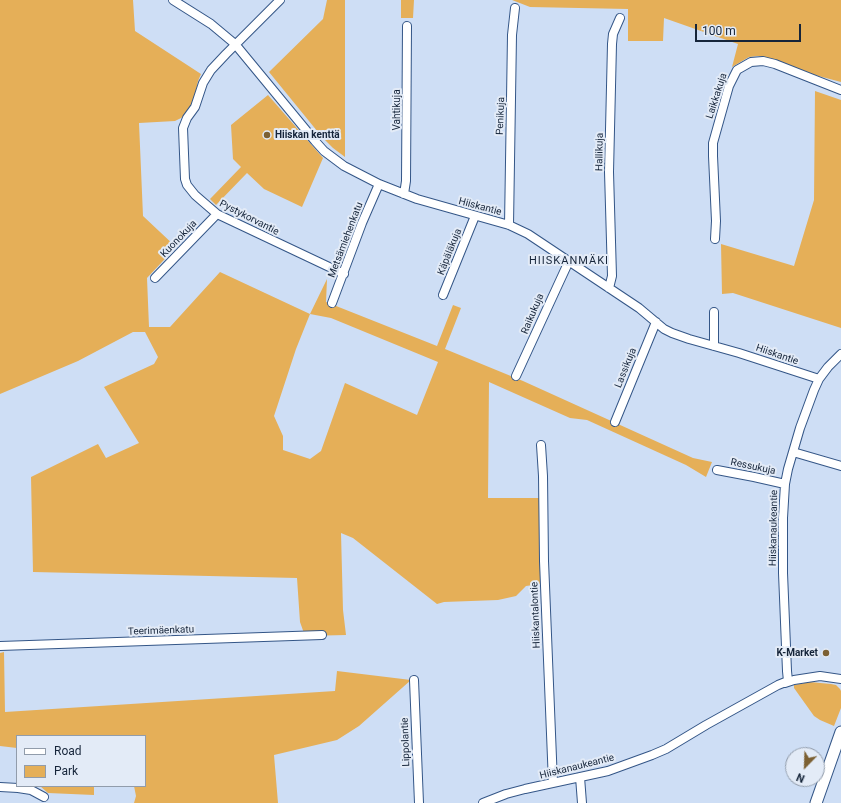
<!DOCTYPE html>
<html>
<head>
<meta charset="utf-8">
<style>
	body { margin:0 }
	#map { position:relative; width:841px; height:803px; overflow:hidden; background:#cedef5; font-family:Roboto,sans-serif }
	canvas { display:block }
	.legend { position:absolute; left:16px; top:735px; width:130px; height:52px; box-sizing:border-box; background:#e3ebf7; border:1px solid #919cab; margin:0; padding:5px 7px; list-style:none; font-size:12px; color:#16253a }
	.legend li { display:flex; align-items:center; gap:8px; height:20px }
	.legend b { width:20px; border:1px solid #919cab }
	.north { position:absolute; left:785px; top:747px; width:40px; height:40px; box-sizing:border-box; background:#e3ebf7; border:1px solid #919cab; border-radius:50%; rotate:203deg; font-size:11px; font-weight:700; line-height:16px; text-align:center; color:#16253a }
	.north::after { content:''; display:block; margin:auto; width:14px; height:18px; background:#7c6033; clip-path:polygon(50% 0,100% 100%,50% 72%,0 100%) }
	.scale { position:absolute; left:695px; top:24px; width:106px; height:18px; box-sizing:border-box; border:2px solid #16253a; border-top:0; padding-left:5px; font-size:12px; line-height:14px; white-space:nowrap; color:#16253a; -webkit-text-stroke:3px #e3ebf7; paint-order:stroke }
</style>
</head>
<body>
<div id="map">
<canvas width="841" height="803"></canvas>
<ul class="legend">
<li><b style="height:5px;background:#fff"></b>Road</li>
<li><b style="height:11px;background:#e5af58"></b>Park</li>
</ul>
<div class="north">N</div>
<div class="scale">100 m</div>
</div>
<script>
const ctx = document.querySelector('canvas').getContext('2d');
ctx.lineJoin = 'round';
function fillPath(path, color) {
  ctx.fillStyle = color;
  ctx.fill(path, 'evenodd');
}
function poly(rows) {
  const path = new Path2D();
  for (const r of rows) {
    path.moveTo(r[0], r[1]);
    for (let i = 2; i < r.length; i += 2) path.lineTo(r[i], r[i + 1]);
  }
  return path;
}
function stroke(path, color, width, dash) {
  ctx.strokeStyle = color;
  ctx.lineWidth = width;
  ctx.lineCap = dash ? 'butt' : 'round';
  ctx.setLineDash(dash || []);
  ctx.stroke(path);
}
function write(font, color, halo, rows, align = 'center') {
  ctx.font = font + ' Roboto,sans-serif';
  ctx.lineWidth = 4;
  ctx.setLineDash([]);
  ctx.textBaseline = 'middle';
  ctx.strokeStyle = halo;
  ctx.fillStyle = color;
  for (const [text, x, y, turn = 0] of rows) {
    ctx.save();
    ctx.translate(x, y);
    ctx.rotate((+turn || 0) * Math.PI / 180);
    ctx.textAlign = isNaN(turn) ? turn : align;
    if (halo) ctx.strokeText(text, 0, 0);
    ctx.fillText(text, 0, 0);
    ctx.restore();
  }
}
const green = poly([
	[0,0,133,0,135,31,201,74,198,81,194,101,186,114,181,118,175,121,139,123,143,216,176,247,147,278,149,327,170,327,220,272,310,314,327,279,326,302,437,346,453,305,461,308,445,349,523,381,693,458,712,462,706,477,686,465,587,420,570,418,489,382,488,498,540,498,540,584,526,586,516,596,498,600,444,602,437,604,353,538,341,533,343,610,346,635,305,636,300,622,297,578,33,572,31,477,98,444,106,458,139,443,104,387,154,364,158,357,145,332,133,332,78,361,0,394],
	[310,314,331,318,438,362,417,415,345,383,321,451,310,459,283,450,283,436,274,416,296,349],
	[327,0,345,0,345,157,333,148,322,137,269,72,323,19],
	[401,0,414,0,413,18,401,18],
	[512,0,841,0,841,82,811,74,772,59,758,56,749,57,732,67,738,44,664,18,663,41,628,41,628,9,530,7],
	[815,91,841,100,841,328,733,293,722,294,721,244,794,266,814,200],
	[268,95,323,158,302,207,264,189,247,173,216,205,210,199,241,167,233,159,231,125],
	[4,652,5,712,335,691,337,671,411,680,359,726,337,740,274,755,278,803,134,803,136,796,134,786,145,786,145,736,17,736,17,748,0,746,0,653],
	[810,682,831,684,836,685,840,689,841,691,841,708,834,726,820,720,814,716,794,688,794,685],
	[40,786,94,786,94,795,48,793]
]);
const minor = poly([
	[173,0,211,24,235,44,315,141,324,151,344,166,379,184,417,199,509,225,528,234,639,308,664,329,672,333,689,339,739,353,819,379],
	[280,0,226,54,211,70,203,83,195,107,187,118,183,128,185,179,187,185,195,195,217,214,344,274],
	[404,194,406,181,407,26],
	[509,225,512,35,515,8],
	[715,239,716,221,713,156,713,143,729,86,737,70,751,62,763,61,775,64,841,90],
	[155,278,217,214],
	[609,288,612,276,609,172,612,44,613,34,620,18],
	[443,295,475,216],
	[332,303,362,223,379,184],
	[714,346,714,312],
	[516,376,569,261],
	[615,422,656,322],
	[541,445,543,476,544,561,553,783],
	[793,452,841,466],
	[717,470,754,477,785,484],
	[0,646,322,635],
	[414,680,419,803],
	[785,683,794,680,820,676,841,679],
	[580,777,582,803],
	[0,787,18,788,31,790,44,797],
	[483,803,506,794,525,789,608,771,652,755,666,749,706,725,778,685,788,681,787,671,783,573,783,518,785,484,788,469,800,428,814,390,819,379,828,367,841,354]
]);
const secondary = poly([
	[816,803,841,732]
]);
const markers = [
	[267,135,4,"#7c6033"],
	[826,653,4,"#7c6033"]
];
const streetNames = [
	["Laikkakuja",717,96,-72],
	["Vahtikuja",397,110,-90],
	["Penikuja",501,116,-88],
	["Hallikuja",600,152,-89],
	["Hiiskantie",480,207,15],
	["Pystykorvantie",249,218,27],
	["Kuonokuja",179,239,-46],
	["Metsämiehenkatu",346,240,-69],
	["Käpäläkuja",450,252,-68],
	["Raikukuja",533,314,-67],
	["Hiiskantie",777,355,19],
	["Lassikuja",626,368,-68],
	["Ressukuja",753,467,12],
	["Hiiskanaukeantie",774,528,-89],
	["Hiiskantalontie",536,615,-92],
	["Teerimäenkatu",161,631,-2],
	["Lippolantie",406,742,-92],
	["Hiiskanaukeantie",577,767,-14]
];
const poiNames = [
	["Hiiskan kenttä",275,135],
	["K-Market",818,653,"right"]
];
const neighbourhoodNames = [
	["HIISKANMÄKI",569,261]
];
fillPath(green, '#e5af58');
stroke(minor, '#345687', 10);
stroke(secondary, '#345687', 13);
stroke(minor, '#fff', 8);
stroke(secondary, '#fff', 11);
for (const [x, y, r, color] of markers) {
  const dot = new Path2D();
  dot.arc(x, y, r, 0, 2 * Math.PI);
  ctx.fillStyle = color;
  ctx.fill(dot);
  stroke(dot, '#e3ebf7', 1.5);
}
write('10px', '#16253a', '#e3ebf7', streetNames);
write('bold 10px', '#16253a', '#e3ebf7', poiNames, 'left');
ctx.letterSpacing = '1px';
write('11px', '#16253a', '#e3ebf7', neighbourhoodNames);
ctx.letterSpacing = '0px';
</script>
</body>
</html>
